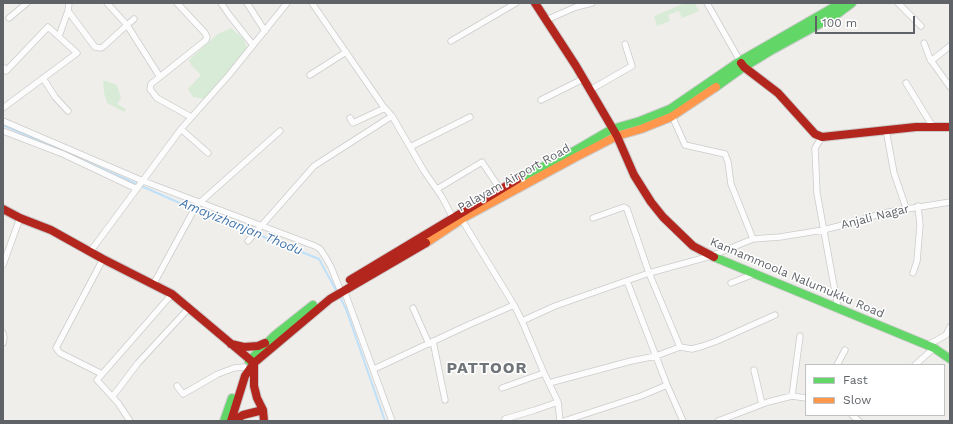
<!DOCTYPE html>
<html>
<head>
<meta charset="utf-8">
<style>
	body { margin:0 }
	#map { position:relative; width:953px; height:424px; overflow:hidden; background:#efeeea; font-family:"Work Sans",sans-serif }
	canvas { display:block }
	.frame { position:absolute; inset:0; border:4px solid #5f6368; pointer-events:none }
	.legend { position:absolute; left:805px; top:364px; width:140px; height:52px; box-sizing:border-box; background:#fff; border:1px solid #bfc1c3; margin:0; padding:5px 7px; list-style:none; font-size:12px; color:#5f6368 }
	.legend li { display:flex; align-items:center; gap:8px; height:20px }
	.legend b { width:20px; border:1px solid #bfc1c3 }
	.scale { position:absolute; left:815px; top:16px; width:100px; height:18px; box-sizing:border-box; border:2px solid #5f6368; border-top:0; padding-left:5px; font-size:12px; line-height:14px; white-space:nowrap; color:#5f6368; -webkit-text-stroke:3px #fff; paint-order:stroke }
</style>
</head>
<body>
<div id="map">
<canvas width="953" height="424"></canvas>
<div class="frame"></div>
<ul class="legend">
<li><b style="height:5px;background:#63d668"></b>Fast</li>
<li><b style="height:5px;background:#ff974d"></b>Slow</li>
</ul>
<div class="scale">100 m</div>
</div>
<script>
const ctx = document.querySelector('canvas').getContext('2d');
ctx.lineJoin = 'round';
function fillPath(path, color) {
  ctx.fillStyle = color;
  ctx.fill(path, 'evenodd');
}
function poly(rows) {
  const path = new Path2D();
  for (const r of rows) {
    path.moveTo(r[0], r[1]);
    for (let i = 2; i < r.length; i += 2) path.lineTo(r[i], r[i + 1]);
  }
  return path;
}
function stroke(path, color, width, dash) {
  ctx.strokeStyle = color;
  ctx.lineWidth = width;
  ctx.lineCap = dash ? 'butt' : 'round';
  ctx.setLineDash(dash || []);
  ctx.stroke(path);
}
function write(font, color, halo, rows, align = 'center') {
  ctx.font = font + ' "Work Sans",sans-serif';
  ctx.lineWidth = 3;
  ctx.setLineDash([]);
  ctx.textBaseline = 'middle';
  ctx.strokeStyle = halo;
  ctx.fillStyle = color;
  for (const [text, x, y, turn = 0] of rows) {
    ctx.save();
    ctx.translate(x, y);
    ctx.rotate((+turn || 0) * Math.PI / 180);
    ctx.textAlign = isNaN(turn) ? turn : align;
    if (halo) ctx.strokeText(text, 0, 0);
    ctx.fillText(text, 0, 0);
    ctx.restore();
  }
}
const green = poly([
	[685,3,695,3,699,11,682,18,679,11,668,15,670,21,657,26,654,16],
	[231,28,243,38,247,48,206,99,193,97,188,89,201,75,191,65,189,60,218,34],
	[103,80,117,85,121,98,117,104,126,109,124,112,107,103,104,93]
]);
const stream = poly([
	[3,125,182,204,319,259,337,292],
	[340,297,346,309,385,421]
]);
const street = poly([
	[107,3,127,25,160,77],
	[177,3,205,33,207,37,206,40,151,84,150,89,157,98,191,117],
	[221,3,230,16,253,45],
	[247,3,265,31],
	[312,3,383,106,392,116,424,171,442,197,453,218],
	[707,3,740,61],
	[898,3,921,26],
	[68,11,95,47,101,48,104,46,127,25,134,19],
	[9,18,27,3],
	[546,20,576,7,592,3],
	[59,36,68,11,69,3],
	[451,41,516,3],
	[924,43,930,59,950,87],
	[931,61,950,46],
	[3,67,6,71,48,27,77,53,3,108],
	[310,75,346,52],
	[43,78,55,97,68,111],
	[906,83,933,127],
	[590,90,632,66,625,44],
	[541,100,583,79],
	[672,116,685,145,725,154,728,162,731,184,753,239],
	[350,118,353,123,385,108],
	[3,121,143,181,315,246,320,249,326,258,331,267,339,287],
	[181,129,208,153],
	[886,130,894,173,906,208],
	[3,131,63,154,137,189],
	[822,137,815,148,817,193,838,308],
	[410,147,470,117],
	[437,189,482,162,500,189],
	[462,220,514,305,522,321,544,373,558,402,560,421],
	[248,241,314,166,392,116],
	[90,252,181,129,229,75,287,3],
	[3,265,20,218],
	[913,273,917,261,920,225,918,206],
	[627,281,667,385,683,421],
	[731,283,754,274],
	[153,285,196,206,280,131],
	[344,290,392,421],
	[413,308,429,344],
	[522,321,555,306,649,273,711,256,753,239,780,237,823,230,851,223,883,213,950,202],
	[3,333,4,338,3,343],
	[433,341,445,400],
	[928,345,946,335,950,327],
	[680,347,692,349,703,346,717,341,775,315],
	[837,365,845,350],
	[915,365,934,348],
	[374,369,466,326,514,305],
	[754,370,762,404],
	[102,374,60,353,56,348,103,259],
	[549,383,631,361,656,356,680,347,649,273,627,209,624,207,593,218],
	[177,386,183,394,218,374,234,368,244,367],
	[502,388,544,373],
	[113,396,138,363,188,309],
	[792,396,800,336],
	[852,415,859,421],
	[505,419,535,410,558,402],
	[130,421,118,403,97,380,172,294],
	[564,421,641,396,667,385],
	[718,421,768,402,792,396,806,398]
]);
const fast = poly([
	[716,87,744,67,772,50,836,15,852,3],
	[518,179,576,150,612,129,640,121,670,109,740,61,841,3],
	[714,257,934,348,950,359],
	[249,361,274,336,313,305],
	[224,421,232,398]
]);
const slow = poly([
	[426,243,465,217,576,157,617,136,641,129,671,117,716,87]
]);
const jam = poly([
	[535,3,576,66,617,136,634,175,651,202,663,217,693,246,714,257],
	[741,63,744,67,778,93,815,134,822,137,916,127,950,127],
	[3,209,20,218,51,230,103,259,172,294,254,363,254,386,257,398,263,410,264,421],
	[350,280,518,179],
	[231,344,244,347,258,346,265,343],
	[231,421,245,376,254,363,330,299,426,243],
	[233,421,243,415,263,410]
]);
const streetNames = [
	["Palayam Airport Road",514,178,-29],
	["Anjali Nagar",875,217,-14],
	["Kannammoola Nalumukku Road",797,278,23]
];
const waterNames = [
	["Amayizhanjan Thodu",241,227,22]
];
const districtNames = [
	["PATTOOR",487,368]
];
fillPath(green, '#d8ebd6');
stroke(stream, '#bfe0f9', 2);
stroke(street, '#cbcccc', 7);
stroke(fast, '#cacacb', 10);
stroke(slow, '#cacacb', 10);
stroke(jam, '#cacacb', 10);
stroke(street, '#fdfcfc', 5.5);
stroke(fast, '#63d668', 8);
stroke(slow, '#ff974d', 8);
stroke(jam, '#b3261e', 8);
write('12px', '#5f6368', '#fff', streetNames);
write('italic 13px', '#4174aa', '#fff', waterNames);
ctx.letterSpacing = '1px';
write('bold 16px', '#70757a', '#fff', districtNames);
ctx.letterSpacing = '0px';
</script>
</body>
</html>
